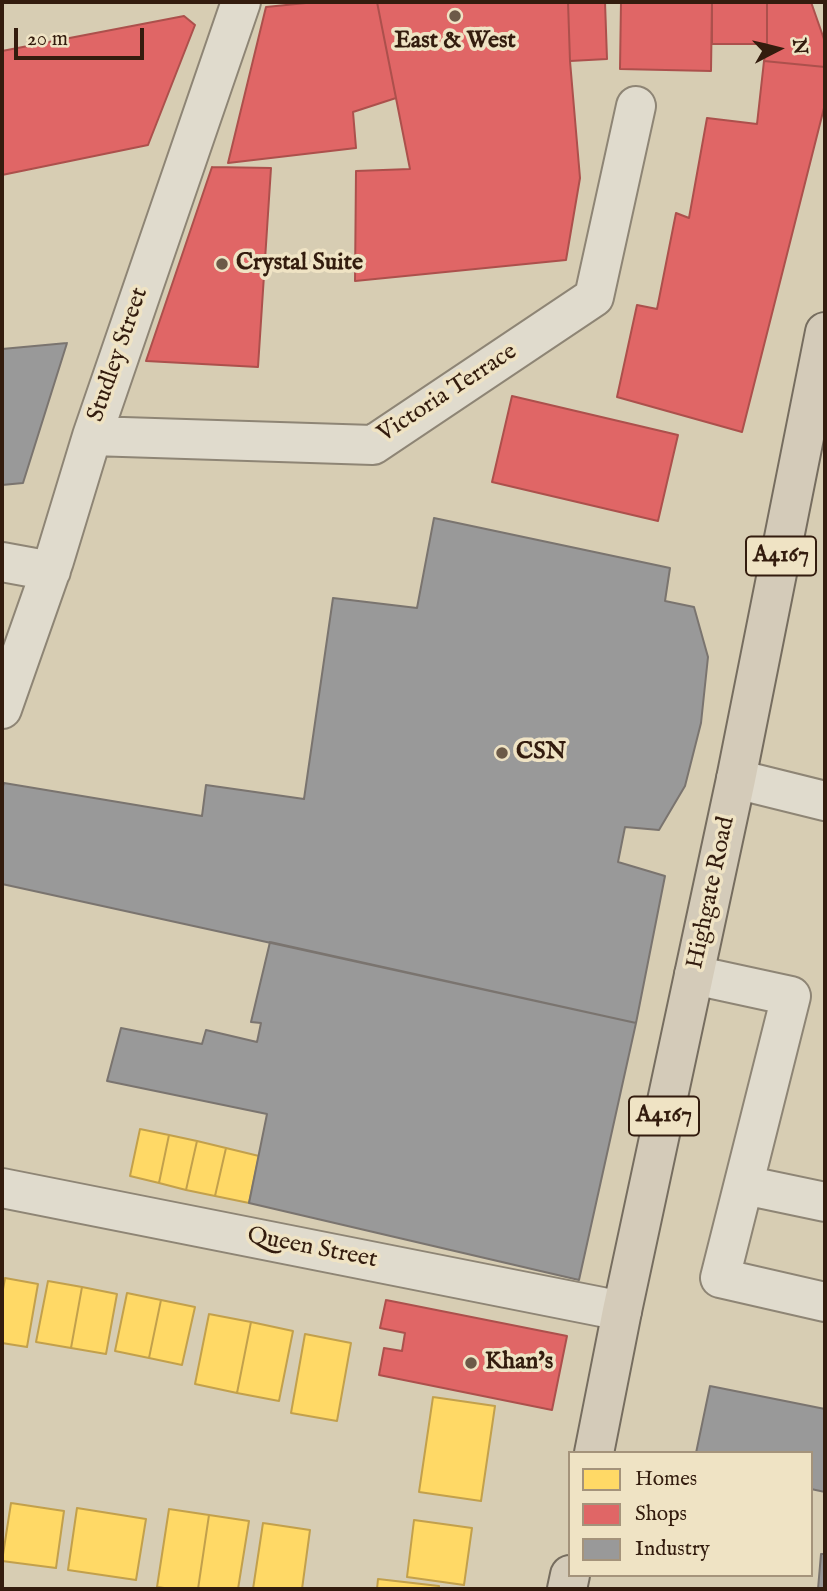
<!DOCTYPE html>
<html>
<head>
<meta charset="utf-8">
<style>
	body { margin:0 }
	#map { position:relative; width:827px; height:1591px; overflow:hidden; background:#d7cdb3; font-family:"IM FELL English",serif }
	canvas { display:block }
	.frame { position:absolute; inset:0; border:4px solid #331c0e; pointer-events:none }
	.legend { position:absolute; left:568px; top:1451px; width:245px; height:126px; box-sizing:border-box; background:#efe3c4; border:2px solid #a4937b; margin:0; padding:9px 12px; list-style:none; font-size:21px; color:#331c0e }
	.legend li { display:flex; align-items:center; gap:14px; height:35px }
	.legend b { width:35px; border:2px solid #a4937b }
	.north { position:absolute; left:743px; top:14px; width:70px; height:70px; -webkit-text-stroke:5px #efe3c4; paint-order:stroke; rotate:83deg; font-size:19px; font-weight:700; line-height:28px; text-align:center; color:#331c0e }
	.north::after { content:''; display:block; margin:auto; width:24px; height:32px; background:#331c0e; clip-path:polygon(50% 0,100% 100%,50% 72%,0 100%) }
	.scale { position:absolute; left:14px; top:28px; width:130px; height:32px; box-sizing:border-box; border:4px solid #331c0e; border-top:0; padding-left:9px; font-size:21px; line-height:24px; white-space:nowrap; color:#331c0e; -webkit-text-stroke:5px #efe3c4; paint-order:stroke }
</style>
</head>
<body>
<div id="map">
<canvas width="827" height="1591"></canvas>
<div class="frame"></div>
<ul class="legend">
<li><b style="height:19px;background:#ffd966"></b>Homes</li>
<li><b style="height:19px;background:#e06666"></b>Shops</li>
<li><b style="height:19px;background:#999"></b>Industry</li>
</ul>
<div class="north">N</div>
<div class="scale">20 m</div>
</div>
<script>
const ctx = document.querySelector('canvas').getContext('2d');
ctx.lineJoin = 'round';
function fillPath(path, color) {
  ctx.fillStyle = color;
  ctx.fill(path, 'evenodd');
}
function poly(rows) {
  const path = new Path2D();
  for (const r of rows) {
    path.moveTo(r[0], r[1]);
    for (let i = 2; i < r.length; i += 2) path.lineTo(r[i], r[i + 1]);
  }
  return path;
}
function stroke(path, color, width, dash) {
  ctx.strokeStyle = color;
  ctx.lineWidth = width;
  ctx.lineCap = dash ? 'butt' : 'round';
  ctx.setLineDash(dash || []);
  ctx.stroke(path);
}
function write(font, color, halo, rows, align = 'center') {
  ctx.font = font + ' "IM FELL English",serif';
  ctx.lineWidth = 7;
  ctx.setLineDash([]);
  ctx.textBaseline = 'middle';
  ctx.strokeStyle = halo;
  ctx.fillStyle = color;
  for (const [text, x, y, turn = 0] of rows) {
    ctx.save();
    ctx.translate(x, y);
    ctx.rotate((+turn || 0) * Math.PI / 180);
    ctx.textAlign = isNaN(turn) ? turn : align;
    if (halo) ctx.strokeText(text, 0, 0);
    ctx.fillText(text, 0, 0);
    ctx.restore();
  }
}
const homes = poly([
	[140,1129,169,1135,159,1183,130,1176,140,1129],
	[169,1135,197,1141,186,1190,159,1183,169,1135],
	[197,1141,226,1148,215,1196,186,1190,197,1141],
	[226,1148,259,1156,249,1203,215,1196,226,1148],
	[5,1278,38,1284,27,1347,2,1343,2,1295,5,1278],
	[48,1281,82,1287,71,1348,36,1342,48,1281],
	[82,1287,117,1294,106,1354,71,1348,82,1287],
	[127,1293,161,1300,149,1358,115,1351,127,1293],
	[161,1300,195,1307,182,1365,149,1358,161,1300],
	[209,1314,251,1322,237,1393,195,1384,209,1314],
	[251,1322,293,1331,279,1401,237,1393,251,1322],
	[305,1334,351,1343,337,1421,291,1413,305,1334],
	[433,1397,495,1406,481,1501,419,1492,433,1397],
	[11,1503,64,1511,56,1568,2,1561,11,1503],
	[77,1508,146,1519,136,1580,68,1570,77,1508],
	[169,1509,209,1515,198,1589,171,1589,157,1587,169,1509],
	[209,1515,249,1521,238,1589,198,1589,209,1515],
	[414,1520,472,1528,464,1585,407,1577,414,1520],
	[263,1523,310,1530,302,1589,253,1589,263,1523],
	[378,1579,439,1586,439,1589,377,1589,378,1579]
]);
const shops = poly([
	[316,2,377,2,396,98,353,112,356,148,228,163,266,7,316,2],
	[377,2,568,2,570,61,580,178,566,260,355,281,356,171,410,169,377,2],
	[568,2,605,2,607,59,570,61,568,2],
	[621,2,712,2,711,71,620,69,621,2],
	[712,2,767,2,767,44,712,44,712,2],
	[767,2,811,2,825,42,825,67,764,61,767,44,767,2],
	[184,16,195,25,148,145,2,175,2,51,184,16],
	[764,61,825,67,825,104,742,432,617,397,637,305,657,309,676,213,689,218,707,118,757,124,764,61],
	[212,167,271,168,258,367,146,361,212,167],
	[512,396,678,435,658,521,492,482,512,396],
	[386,1300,567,1336,552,1410,379,1375,384,1348,402,1351,405,1333,380,1328,386,1300]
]);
const industry = poly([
	[67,343,23,483,2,485,2,349,67,343],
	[434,518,670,568,665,601,694,607,708,657,701,723,685,786,659,830,625,827,618,862,665,876,636,1023,2,884,2,790,4,783,202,816,206,785,304,799,333,598,417,608,434,518],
	[270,942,636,1023,579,1280,249,1203,267,1114,107,1081,121,1028,202,1044,206,1030,257,1042,261,1023,251,1022,270,942],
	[710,1386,825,1409,825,1492,811,1489,811,1453,696,1453,710,1386],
	[821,1554,825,1554,825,1589,818,1589,821,1554]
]);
const minor = poly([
	[92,436,373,445,594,297,636,106],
	[2,562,51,571],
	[2,709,54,561,92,436,241,2],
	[736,779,825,801],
	[694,975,791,996,720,1278,825,1302],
	[744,1185,825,1202],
	[2,1188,622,1311]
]);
const highway = poly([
	[594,1453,622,1311,736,779,825,332],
	[567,1589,570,1575]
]);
const markers = [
	[455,16,7,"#6c5a48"],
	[222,264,7,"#6c5a48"],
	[502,753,7,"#6c5a48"],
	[471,1363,7,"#6c5a48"]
];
const shields = [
	[781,556,70],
	[664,1116,70]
];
const shieldNames = [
	["A4167",781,556],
	["A4167",664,1116]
];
const poiNames = [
	["East & West",455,42,"center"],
	["Crystal Suite",236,264],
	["CSN",516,753],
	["Khan's",485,1363]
];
const streetNames = [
	["Studley Street",119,355,-71],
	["Victoria Terrace",448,394,-33],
	["Highgate Road",712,893,-78],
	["Queen Street",312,1249,11]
];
fillPath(homes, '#ffd966');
stroke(homes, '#c2a04c', 2);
fillPath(shops, '#e06666');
stroke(shops, '#ac504c', 2);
fillPath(industry, '#999');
stroke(industry, '#7a746f', 2);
stroke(minor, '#8e8575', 42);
stroke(highway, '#766d5f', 42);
stroke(minor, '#e0dbcd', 38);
stroke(highway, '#d4cbb9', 38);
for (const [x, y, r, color] of markers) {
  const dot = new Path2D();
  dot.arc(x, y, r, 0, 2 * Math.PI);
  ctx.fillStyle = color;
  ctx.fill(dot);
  stroke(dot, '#efe3c4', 2.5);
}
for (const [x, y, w] of shields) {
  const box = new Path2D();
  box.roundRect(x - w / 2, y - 19.5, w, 39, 5);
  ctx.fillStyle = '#efe3c4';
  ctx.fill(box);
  stroke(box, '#331c0e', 2);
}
write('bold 23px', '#331c0e', null, shieldNames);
write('bold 24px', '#331c0e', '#efe3c4', poiNames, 'left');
write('24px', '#331c0e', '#efe3c4', streetNames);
</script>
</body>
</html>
